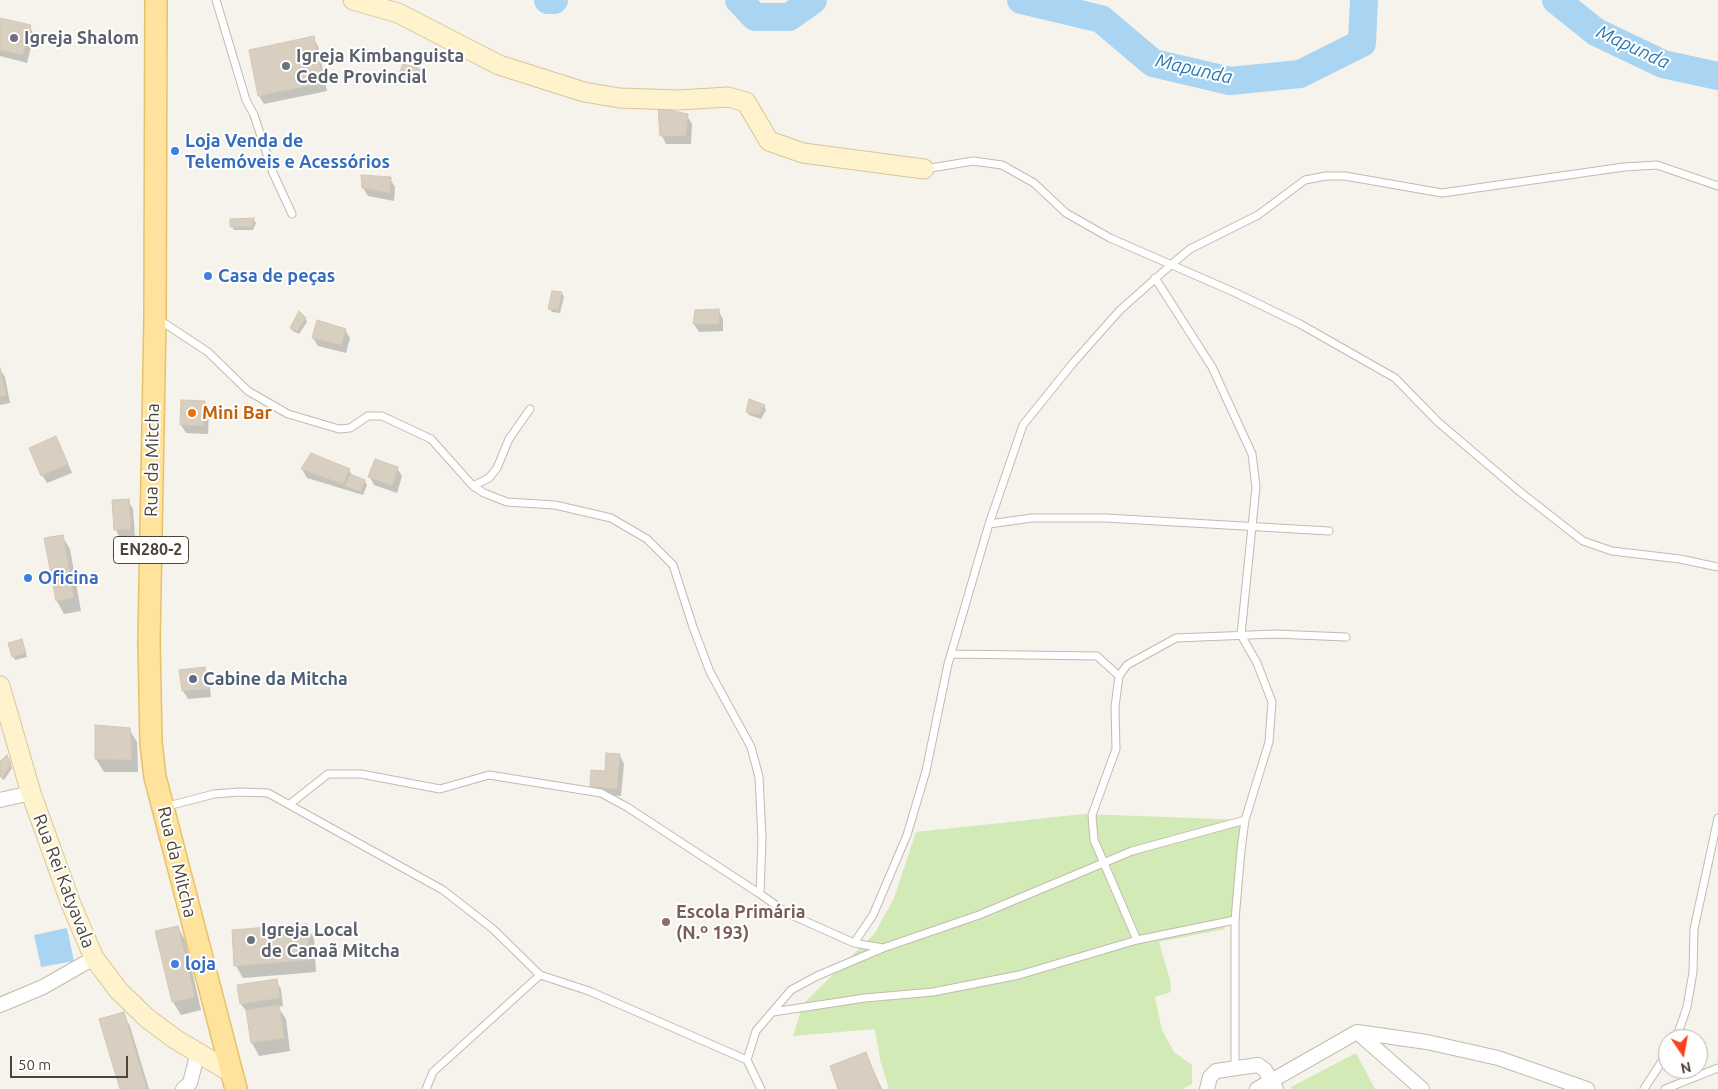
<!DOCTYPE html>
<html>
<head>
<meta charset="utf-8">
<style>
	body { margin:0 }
	#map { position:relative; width:1718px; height:1089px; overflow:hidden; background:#f6f3ec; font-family:Ubuntu,sans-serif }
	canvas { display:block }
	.north { position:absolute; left:1658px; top:1029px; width:50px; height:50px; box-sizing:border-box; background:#fff; border:1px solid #b7b4b0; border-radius:50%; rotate:168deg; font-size:14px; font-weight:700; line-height:20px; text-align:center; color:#4b4439 }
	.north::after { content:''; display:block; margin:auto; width:18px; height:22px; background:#fc3f1d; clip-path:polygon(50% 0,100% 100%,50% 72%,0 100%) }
	.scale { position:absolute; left:10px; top:1056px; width:118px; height:22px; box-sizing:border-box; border:2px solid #4b4439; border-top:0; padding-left:6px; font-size:15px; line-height:18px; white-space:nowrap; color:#4b4439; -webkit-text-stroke:4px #fff; paint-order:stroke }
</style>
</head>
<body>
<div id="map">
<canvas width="1718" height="1089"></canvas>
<div class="north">N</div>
<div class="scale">50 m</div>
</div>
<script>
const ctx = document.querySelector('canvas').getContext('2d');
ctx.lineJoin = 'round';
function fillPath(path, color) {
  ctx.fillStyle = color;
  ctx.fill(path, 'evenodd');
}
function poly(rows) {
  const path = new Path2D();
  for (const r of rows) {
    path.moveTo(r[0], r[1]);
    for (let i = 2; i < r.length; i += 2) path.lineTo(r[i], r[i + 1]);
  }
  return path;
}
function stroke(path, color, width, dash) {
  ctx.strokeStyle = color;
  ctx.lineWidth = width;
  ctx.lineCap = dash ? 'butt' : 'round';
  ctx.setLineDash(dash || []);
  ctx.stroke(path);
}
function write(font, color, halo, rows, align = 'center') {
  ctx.font = font + ' Ubuntu,sans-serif';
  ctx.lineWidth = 4;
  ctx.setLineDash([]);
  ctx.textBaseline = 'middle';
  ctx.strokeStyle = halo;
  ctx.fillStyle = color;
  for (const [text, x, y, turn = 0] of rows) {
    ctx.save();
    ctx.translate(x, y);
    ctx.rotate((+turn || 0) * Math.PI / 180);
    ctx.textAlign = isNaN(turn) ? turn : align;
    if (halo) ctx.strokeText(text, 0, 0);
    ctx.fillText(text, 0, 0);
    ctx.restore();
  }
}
const green = poly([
	[1084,814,1245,820,1235,920,1224,922,1225,929,1159,942,1170,980,1171,992,1155,997,1162,1030,1174,1052,1192,1065,1192,1084,1182,1089,889,1089,880,1060,875,1029,793,1036,803,1004,875,933,894,898,916,832],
	[1356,1053,1375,1089,1292,1089,1291,1087]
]);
const water = poly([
	[67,928,74,961,41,967,34,935]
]);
const shadow = poly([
	[0,19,30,27,34,35,27,63,0,56],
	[313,38,318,46,327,91,264,104,259,96,250,51],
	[404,66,421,70,422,82,403,78,400,74],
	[660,109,687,116,692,124,691,144,666,144,662,136],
	[390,179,395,187,394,201,368,196,363,188],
	[254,220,256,223,253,230,234,230,232,226],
	[553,292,562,293,564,297,560,313,552,312,550,309],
	[718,310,723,319,723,331,699,332,694,324],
	[305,318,307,322,299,334,293,331,291,328],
	[345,330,350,338,346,353,318,346,313,338],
	[0,369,5,377,10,403,0,405],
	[750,401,764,406,766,410,761,419,749,415,747,411],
	[204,402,209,411,208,434,186,433,181,425],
	[60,445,72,473,47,483,42,475],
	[312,455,349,470,353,477,365,481,367,485,363,495,307,478,302,469],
	[397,468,402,476,397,493,374,485,370,477],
	[128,500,133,509,135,537,120,538,116,530],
	[62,536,70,549,81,611,64,614,57,601,46,539],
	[22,641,27,657,15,660,13,656],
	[205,669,209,677,211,697,188,699,183,691,181,671],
	[129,729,137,742,138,772,104,772,96,759],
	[620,756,624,764,621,796,596,794,591,786],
	[8,760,12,768,4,780,0,777,0,763],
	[306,926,314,938,316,972,243,978,236,966],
	[178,927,185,940,201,1010,181,1015,173,1002,157,932],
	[276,981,281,989,283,1006,278,1007,286,1019,290,1051,259,1056,252,1043,247,1012,241,1004],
	[123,1013,130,1026,149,1089,122,1089],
	[866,1054,882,1089,840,1089]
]);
const river = poly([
	[548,0,554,0],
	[739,0,755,17,789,17,813,0],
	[1021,0,1101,19,1153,63,1230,81,1300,74,1362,43,1364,0],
	[1556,0,1596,32,1663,64,1718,76]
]);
const building = poly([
	[0,18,31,25,23,55,0,50,0,18],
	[314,36,323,83,258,96,249,50,314,36],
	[403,64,422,69,421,79,399,74,403,64],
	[658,108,688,114,686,136,660,136,658,108],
	[361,175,391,177,390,193,362,188,361,175],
	[254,218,252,227,230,227,230,219,254,218],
	[552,291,562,292,558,310,548,309,552,291],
	[719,309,719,324,693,324,695,310,719,309],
	[299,311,306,318,297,331,290,328,299,311],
	[317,320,346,329,341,345,312,338,317,320],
	[0,368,6,395,0,396,0,368],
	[749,399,765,405,759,415,746,412,749,399],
	[181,400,205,401,204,426,180,425,181,400],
	[56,436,68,464,41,476,29,448,56,436],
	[311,453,350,469,343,484,301,469,311,453],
	[375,459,398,467,392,486,368,477,375,459],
	[350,474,365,480,361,492,345,486,350,474],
	[129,499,131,529,114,530,112,500,129,499],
	[63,535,74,598,56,601,44,538,63,535],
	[22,639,26,653,12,657,8,643,22,639],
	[205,667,208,689,182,691,179,670,205,667],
	[95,725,130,728,132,760,95,759,95,725],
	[606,753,620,754,617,789,590,786,591,770,605,771,606,753],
	[7,755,11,764,2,778,0,776,0,761,7,755],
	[307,924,310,960,234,966,232,930,307,924],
	[178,926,195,997,172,1002,155,931,178,926],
	[277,979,280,998,240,1004,237,985,277,979],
	[279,1005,284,1038,251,1043,246,1010,279,1005],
	[124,1012,147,1089,120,1089,99,1019,124,1012],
	[866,1052,880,1089,838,1089,830,1066,866,1052]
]);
const lane = poly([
	[216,0,246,100,254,115,273,173,292,214],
	[925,169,973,161,1002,165,1034,183,1066,213,1110,238,1236,293,1300,324,1395,378,1438,422,1519,491,1583,541,1612,551,1680,559,1718,567],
	[1155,278,1212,367,1252,454,1256,487,1241,635,1257,663,1272,702,1269,742,1245,820,1241,850,1235,920,1235,1067],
	[158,319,208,352,248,391,288,414,339,429,350,428,368,416,382,416,431,439,473,486,484,493,507,502,555,505,611,518,647,539,673,565,693,627,710,672,751,747,759,777,762,839,760,894,787,913,854,943,883,948],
	[473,486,489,478,497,468,509,439,530,409],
	[989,524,1032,518,1106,518,1329,531],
	[951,654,1097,656,1119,676],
	[290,804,328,774,361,774,440,789,489,775,601,793,627,807,760,894],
	[164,807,214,794,239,792,268,793,443,890,493,929,540,975,589,991,747,1060,761,1089],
	[1137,940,1094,840,1092,815,1116,749,1115,707,1119,676,1127,665,1176,638,1275,634,1346,637],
	[854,943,873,915,907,835,926,771,948,664,989,524,1023,425,1073,363,1120,310,1172,264,1190,249,1258,215,1305,180,1326,176,1345,176,1442,193,1624,167,1657,165,1718,186],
	[773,1012,865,998,933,992,1019,975,1137,940,1235,920],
	[1676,1039,1687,1007,1693,972,1694,929,1718,818],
	[747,1060,756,1031,791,990,817,976,883,948,979,915,1132,851,1245,820],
	[426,1089,433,1072,540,975],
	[1644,1089,1668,1052],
	[1665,1089,1718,1068]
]);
const street = poly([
	[0,800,31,793],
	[0,1005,43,987,94,958],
	[1357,1032,1427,1042,1498,1058,1587,1089],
	[1357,1032,1422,1089],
	[183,1089,190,1083,198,1052],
	[1207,1089,1210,1077,1216,1071,1258,1065,1265,1070,1276,1089],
	[1257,1089,1357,1032]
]);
const secondary = poly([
	[353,0,398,13,499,65,584,92,619,98,679,100,728,97,746,102,769,141,803,153,924,169],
	[0,686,31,793,71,904,94,958,119,991,148,1019,175,1039,232,1073]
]);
const primary = poly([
	[156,0,155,318,149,641,151,743,155,777,236,1089]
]);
const markers = [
	[14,38,5,"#6b7280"],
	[286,66,5,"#6b7280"],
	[175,151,5,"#3f7fe0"],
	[208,276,5,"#3f7fe0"],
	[192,413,5,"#e8710a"],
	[28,578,5,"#3f7fe0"],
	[193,679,5,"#5c6f8a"],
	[666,922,5,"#8d6e63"],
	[251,940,5,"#6b7280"],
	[175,964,5,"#3f7fe0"]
];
const shields = [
	[151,550,75]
];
const shieldNames = [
	["EN280-2",151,550]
];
const worshipNames = [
	["Igreja Shalom",24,38],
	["Igreja Kimbanguista",296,56],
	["Cede Provincial",296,77],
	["Igreja Local",261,930],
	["de Canaã Mitcha",261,951]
];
const shopNames = [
	["Loja Venda de",185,141],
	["Telemóveis e Acessórios",185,162],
	["Casa de peças",218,276],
	["Oficina",38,578],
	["loja",185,964]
];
const foodNames = [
	["Mini Bar",202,413]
];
const streetNames = [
	["Rua da Mitcha",152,460,-89],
	["Rua da Mitcha",177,862,76],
	["Rua Rei Katyavala",64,881,69]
];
const serviceNames = [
	["Cabine da Mitcha",203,679]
];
const educationNames = [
	["Escola Primária",676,912],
	["(N.º 193)",676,933]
];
const waterNames = [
	["Mapunda",1633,47,25],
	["Mapunda",1194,69,13]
];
fillPath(green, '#d2eab5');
fillPath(water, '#a9d4f2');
fillPath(shadow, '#0003');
stroke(river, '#a9d4f2', 28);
fillPath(building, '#d8cfc1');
stroke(building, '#d3c7b4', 1);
stroke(lane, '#c2bbae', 9);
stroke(street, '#c2bbae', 16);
stroke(secondary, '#d6c79b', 21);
stroke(primary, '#e6c16a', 24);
stroke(lane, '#fff', 7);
stroke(street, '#fff', 14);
stroke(secondary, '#fff3cd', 19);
stroke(primary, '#ffe39c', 21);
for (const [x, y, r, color] of markers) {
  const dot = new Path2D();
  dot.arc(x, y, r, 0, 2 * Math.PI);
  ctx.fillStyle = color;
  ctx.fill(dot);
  stroke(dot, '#fff', 2);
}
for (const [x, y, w] of shields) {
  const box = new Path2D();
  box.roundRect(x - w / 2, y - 13.5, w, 27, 4);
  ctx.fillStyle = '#fff';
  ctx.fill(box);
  stroke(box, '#4b4439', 1);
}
write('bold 16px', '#4b4439', null, shieldNames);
write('bold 18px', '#5b616d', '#fff', worshipNames, 'left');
write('bold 18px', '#366cbe', '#fff', shopNames, 'left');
write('bold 18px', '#c56008', '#fff', foodNames, 'left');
write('18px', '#4b4439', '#fff', streetNames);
write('bold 18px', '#4e5e75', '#fff', serviceNames, 'left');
write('bold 18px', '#785e54', '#fff', educationNames, 'left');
write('italic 19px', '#2e7ab2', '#fff', waterNames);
</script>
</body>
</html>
